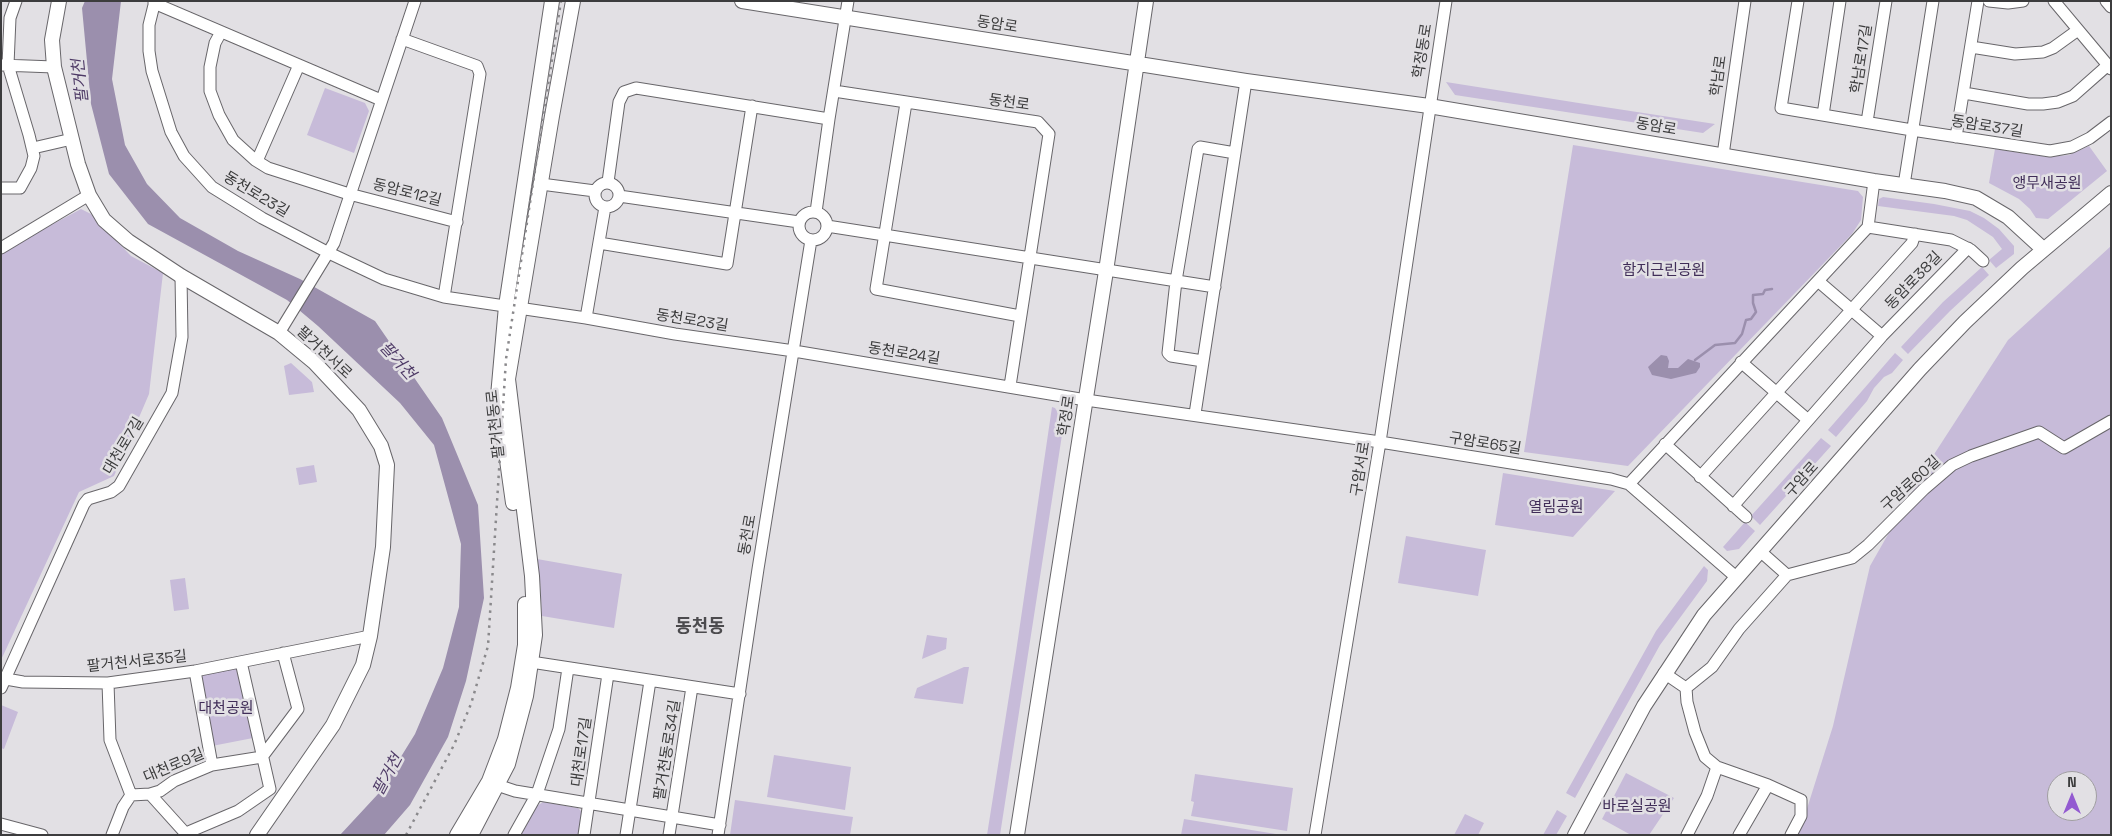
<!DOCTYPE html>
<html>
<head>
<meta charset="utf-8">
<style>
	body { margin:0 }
	#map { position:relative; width:2112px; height:836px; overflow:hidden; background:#e2e0e4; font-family:"Space Grotesk",sans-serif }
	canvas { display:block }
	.frame { position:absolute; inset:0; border:2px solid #3c3c3d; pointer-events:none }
	.north { position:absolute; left:2047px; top:771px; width:50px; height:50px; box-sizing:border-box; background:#e2e0e4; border:1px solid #a09ea1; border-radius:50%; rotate:0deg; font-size:14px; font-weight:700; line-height:20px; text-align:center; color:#3c3c3d }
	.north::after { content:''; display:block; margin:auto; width:18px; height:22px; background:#935ad1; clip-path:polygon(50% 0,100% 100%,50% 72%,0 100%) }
</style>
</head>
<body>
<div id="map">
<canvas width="2112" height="836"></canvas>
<div class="frame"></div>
<div class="north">N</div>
</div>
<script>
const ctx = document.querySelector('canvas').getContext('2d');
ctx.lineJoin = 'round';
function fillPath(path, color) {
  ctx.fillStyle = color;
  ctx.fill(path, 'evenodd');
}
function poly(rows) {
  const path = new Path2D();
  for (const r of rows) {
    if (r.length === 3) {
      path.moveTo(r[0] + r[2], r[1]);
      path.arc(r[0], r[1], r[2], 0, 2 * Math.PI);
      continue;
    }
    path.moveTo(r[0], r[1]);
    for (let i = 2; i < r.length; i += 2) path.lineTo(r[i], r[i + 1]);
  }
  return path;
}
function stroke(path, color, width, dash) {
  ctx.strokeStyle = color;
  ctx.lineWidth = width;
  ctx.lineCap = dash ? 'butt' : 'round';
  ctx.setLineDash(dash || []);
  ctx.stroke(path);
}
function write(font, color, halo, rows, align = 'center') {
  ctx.font = font + ' "Space Grotesk","Noto Sans KR",sans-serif';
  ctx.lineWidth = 5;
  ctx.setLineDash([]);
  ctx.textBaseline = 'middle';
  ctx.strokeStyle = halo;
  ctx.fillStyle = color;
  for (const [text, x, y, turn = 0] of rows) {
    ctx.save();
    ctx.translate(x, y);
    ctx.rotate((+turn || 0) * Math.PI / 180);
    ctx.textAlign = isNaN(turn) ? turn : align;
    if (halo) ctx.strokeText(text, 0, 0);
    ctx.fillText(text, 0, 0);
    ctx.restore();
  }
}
const green = poly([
	[1446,82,1585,104,1715,124,1703,133,1455,95],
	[325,88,365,103,369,111,354,153,307,135],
	[1573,145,1858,191,1863,197,1861,220,1852,234,1628,466,1524,452],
	[2089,146,2107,171,2048,219,2036,218,2030,209,2019,199,1989,183,1995,149,2048,157,2069,155],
	[1883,197,1934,204,1970,211,1984,218,1999,229,2014,246,2014,254,1996,268,1989,260,2002,249,1993,237,1967,220,1954,216,1878,206,1879,199],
	[81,209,91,214,131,256,163,273,149,394,114,476,79,492,1,660,1,252],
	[2111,246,2111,835,1794,835,1805,815,1833,726,1870,566,1931,459,2008,340],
	[2057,781,2087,781,2087,811,2057,811],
	[1982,267,1989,275,1950,311,1908,354,1901,347,1943,302],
	[1895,353,1903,360,1892,373,1884,377,1874,388,1867,401,1836,437,1828,430],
	[291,363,312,382,314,392,289,395,284,366],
	[1052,407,1055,408,1064,422,1000,835,987,835,1016,652],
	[1821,438,1831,446,1760,525,1751,516],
	[314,465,317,482,299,485,296,468],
	[1503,473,1615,491,1573,537,1495,525],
	[1745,522,1755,531,1739,549,1727,551,1723,547],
	[1406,536,1486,550,1478,596,1398,583],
	[537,559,622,574,614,628,542,616,540,581],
	[1704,566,1708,570,1707,581,1660,645,1575,798,1566,793,1656,631],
	[185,578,189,609,174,611,170,580],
	[927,635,947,638,946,649,922,659],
	[964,667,969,667,963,704,914,698,917,688],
	[233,668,237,669,253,738,212,746,201,674],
	[1,705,18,712,4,749,1,748],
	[774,755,851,767,845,810,767,797],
	[1626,773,1674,798,1649,835,1631,835,1602,819],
	[1195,774,1293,788,1287,831,1191,816,1194,802,1191,801],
	[735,800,853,817,850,835,730,835],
	[543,802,578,808,584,814,581,835,521,835,537,806],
	[1557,810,1567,816,1556,835,1543,835],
	[1465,814,1484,823,1478,835,1454,835],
	[1184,819,1282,835,1181,835]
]);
const water = poly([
	[85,1,121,1,112,79,125,145,147,184,180,218,238,251,300,279,375,321,442,418,478,505,484,598,466,681,448,737,410,805,384,835,340,835,378,794,415,734,443,668,459,607,461,544,434,445,400,403,318,326,287,300,148,224,109,174,91,104,82,8],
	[1661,355,1667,356,1669,361,1668,368,1678,368,1688,359,1700,363,1700,367,1696,373,1671,379,1652,375,1648,367]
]);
const stream = poly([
	[1695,360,1715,345,1735,343,1742,334,1746,320,1751,319,1756,312,1753,303,1753,295,1763,294,1765,290,1772,289]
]);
const minor = poly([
	[155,1,149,25,149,51,152,71,171,132,184,156,212,187,262,218,329,253,384,279,444,297,586,318,675,334,794,351,1086,400,1380,442,1611,479,1629,484,1736,577],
	[1798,1,1781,108,1912,130,2050,151,2072,147,2090,138,2111,122],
	[1989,1,2008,3,2023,1],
	[2054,1,2111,69],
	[2106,1,2111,7],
	[154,3,381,100],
	[221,32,215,43,210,67,210,91,219,115,233,140,255,160,268,168,349,194,457,222],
	[402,39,477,66,480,74,444,297],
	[1971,47,2015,54,2043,52,2053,48,2078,30],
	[1,65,54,67],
	[834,91,1038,122,1049,134,1010,386],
	[1964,93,2028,104,2043,104,2058,102,2073,96,2108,65],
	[906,103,876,289,1020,316],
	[1823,115,1840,1],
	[1867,122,1886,1],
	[1956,137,1978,1],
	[33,148,72,139],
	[1723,155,1745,1],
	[257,161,299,65],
	[608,182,619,102,624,92,636,88,829,119],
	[607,195,12],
	[541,184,595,191],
	[1904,185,1933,1],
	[1,188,20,188,31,168,34,156,29,135,8,65,10,18,16,1],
	[619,196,799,222],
	[813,226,14],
	[816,212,829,119,848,1],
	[827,226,1215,287],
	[1868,227,1951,240,1971,250,1983,261],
	[599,243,727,264,752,106],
	[1,248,89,195],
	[1818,281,1882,336],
	[586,318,605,207],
	[279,333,334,243,415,1],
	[1203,361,1171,356,1168,353,1176,281,1198,149,1200,147,1235,153],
	[1741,362,1808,420],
	[1195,414,1246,81],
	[1665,444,1746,517],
	[1700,477,1912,243,1915,234],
	[1629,484,1868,227,1874,181],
	[1733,506,1882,336,1968,248],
	[1787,575,1852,558,1868,545,1924,489,1952,465,1971,456,2039,432,2064,448,2111,421],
	[241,662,270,789],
	[531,662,740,694],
	[195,671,212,765],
	[1664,673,1686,688],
	[6,679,23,682,108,683,195,671,370,636],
	[108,683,110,740,131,795],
	[1,688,84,504,88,499,111,492,119,486,172,393,182,337,181,276],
	[1686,688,1687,702,1695,732,1705,757,1717,767,1768,785,1801,800,1801,816,1791,835],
	[1686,688,1712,667,1739,629,1787,575,1760,551],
	[497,785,515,791,720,825],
	[150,794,187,835],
	[131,795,150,794,160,791,174,781,212,765,262,757,298,709,283,653],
	[1,824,42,835],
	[186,833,238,811,270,789],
	[112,835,123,807,131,795],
	[514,835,537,794,559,729,568,668],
	[584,835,608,674],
	[626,835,650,681],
	[669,835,692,687],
	[718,835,758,569,811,240],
	[1315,835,1380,442,1446,1],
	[1687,835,1707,796,1717,767],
	[1739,835,1768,785]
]);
const major = poly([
	[59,1,52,40,54,67,78,164,89,195,104,220,128,241,181,276,279,333,314,362,359,410,381,446,387,465,383,547,370,636,363,665,333,725,257,835],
	[742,1,1246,81,1429,106,1874,181,1945,191,1976,198,2008,217,2043,249],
	[513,503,498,396,506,306,552,1],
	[457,835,489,781,505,739,518,688,525,645,525,604],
	[471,835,508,764,526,696,535,635,532,576,508,379,552,116,573,1],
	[1017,835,1106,271,1146,1],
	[1575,835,1644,706,1704,615,1920,369,1965,322,2022,268,2111,193]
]);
const rail = poly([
	[406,835,454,745,471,704,488,646,506,359,561,1]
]);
const streetNames = [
	["동암로",997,25,9],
	["학정동로",1423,51,-81],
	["학남로17길",1862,59,-81],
	["학남로",1719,76,-82],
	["동천로",1009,103,8],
	["동암로",1656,127,10],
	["동암로37길",1987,127,9],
	["동암로12길",407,193,14],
	["동천로23길",256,195,31],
	["동암로38길",1914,281,-46],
	["동천로23길",692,321,9],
	["팔거천서로",324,353,43],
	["동천로24길",904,354,9],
	["학정로",1067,416,-81],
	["팔거천동로",496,424,-96],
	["구암로65길",1485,444,9],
	["대천로7길",124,446,-59],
	["구암서로",1361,469,-81],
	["구암로",1802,480,-48],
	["구암로60길",1911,484,-42],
	["동천로",748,535,-80],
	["팔거천서로35길",137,662,-6],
	["팔거천동로34길",668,750,-81],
	["대천로17길",582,752,-82],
	["대천로9길",174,766,-23]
];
const parkNames = [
	["앵무새공원",2047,184],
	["함지근린공원",1664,271],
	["열림공원",1556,508],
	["대천공원",226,709],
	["바로실공원",1637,807]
];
const waterNames = [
	["팔거천",81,81,-96],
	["팔거천",397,361,48],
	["팔거천",388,775,-62]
];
const quarterNames = [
	["동천동",700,627]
];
fillPath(green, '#c7bbd9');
fillPath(water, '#9b8fad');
stroke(stream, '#9b8fad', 2.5);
stroke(minor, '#68666a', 13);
stroke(major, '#68666a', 16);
stroke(minor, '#fff', 11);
stroke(major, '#fff', 14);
stroke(rail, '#8a898c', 2.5, [2.5, 5]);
write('15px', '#3c3c3d', '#e2e0e4', streetNames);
write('15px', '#402d58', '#e2e0e4', parkNames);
write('italic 16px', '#4e3a66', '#e2e0e4', waterNames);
write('bold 18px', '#4c4b4e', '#e2e0e4', quarterNames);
</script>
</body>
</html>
